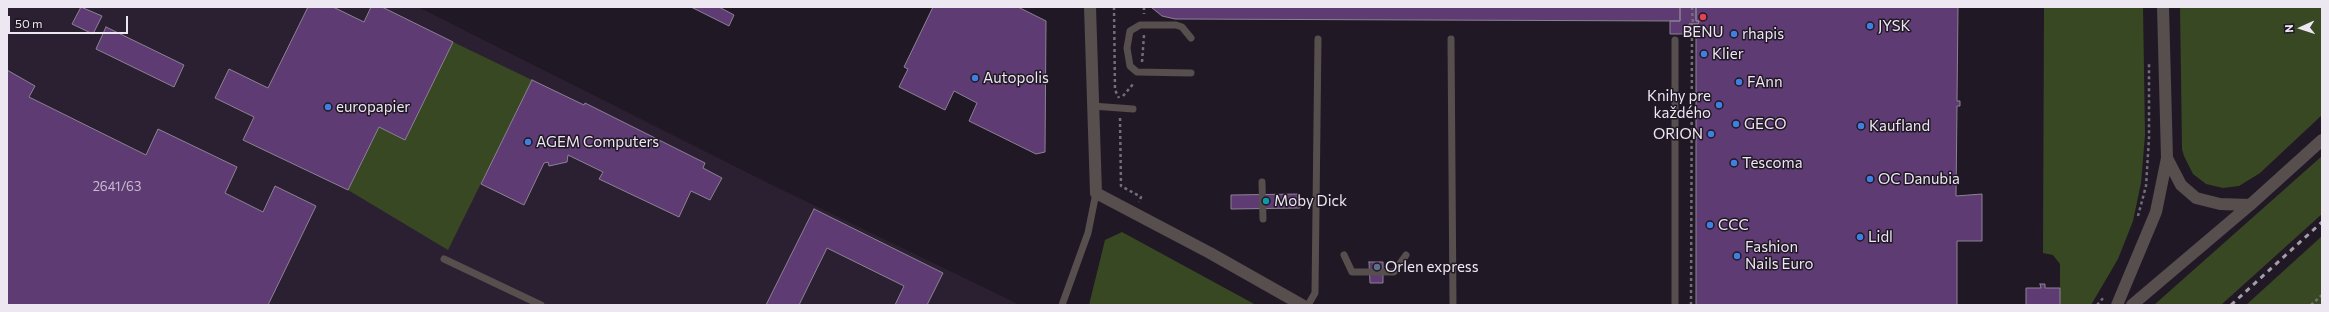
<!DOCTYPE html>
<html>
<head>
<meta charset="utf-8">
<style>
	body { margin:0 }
	#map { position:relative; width:2329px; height:312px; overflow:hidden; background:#201825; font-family:Commissioner,sans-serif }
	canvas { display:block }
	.frame { position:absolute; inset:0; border:8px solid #ece7f0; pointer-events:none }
	.north { position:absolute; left:2281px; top:8px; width:40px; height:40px; -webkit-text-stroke:3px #201825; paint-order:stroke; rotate:267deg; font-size:11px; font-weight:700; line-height:16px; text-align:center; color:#ece7f0 }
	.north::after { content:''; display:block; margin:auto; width:14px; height:18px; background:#ece7f0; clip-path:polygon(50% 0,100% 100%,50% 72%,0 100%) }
	.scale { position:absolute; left:8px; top:16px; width:120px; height:18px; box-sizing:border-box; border:2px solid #ece7f0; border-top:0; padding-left:5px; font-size:12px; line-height:14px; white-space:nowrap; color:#ece7f0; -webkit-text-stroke:3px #201825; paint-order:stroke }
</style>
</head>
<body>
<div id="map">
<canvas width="2329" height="312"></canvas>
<div class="frame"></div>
<div class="north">N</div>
<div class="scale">50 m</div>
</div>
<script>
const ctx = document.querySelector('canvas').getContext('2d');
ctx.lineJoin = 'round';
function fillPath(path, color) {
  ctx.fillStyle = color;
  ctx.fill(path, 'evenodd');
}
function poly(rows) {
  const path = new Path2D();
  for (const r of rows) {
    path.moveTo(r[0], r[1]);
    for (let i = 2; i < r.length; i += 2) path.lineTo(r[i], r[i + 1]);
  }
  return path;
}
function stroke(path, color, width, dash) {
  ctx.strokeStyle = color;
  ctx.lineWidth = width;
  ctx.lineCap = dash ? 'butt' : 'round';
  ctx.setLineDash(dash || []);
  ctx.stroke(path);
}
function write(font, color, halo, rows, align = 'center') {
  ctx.font = font + ' Commissioner,sans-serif';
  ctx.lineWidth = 3;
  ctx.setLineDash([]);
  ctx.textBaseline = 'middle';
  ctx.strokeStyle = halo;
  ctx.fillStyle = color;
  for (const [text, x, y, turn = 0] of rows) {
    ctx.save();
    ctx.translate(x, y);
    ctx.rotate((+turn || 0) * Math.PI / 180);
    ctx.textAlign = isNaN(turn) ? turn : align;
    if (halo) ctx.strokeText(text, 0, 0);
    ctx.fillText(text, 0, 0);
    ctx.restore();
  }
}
const built = poly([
	[7,7,418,7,772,185,1020,305,7,305]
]);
const green = poly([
	[2044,7,2143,7,2145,135,2141,183,2133,221,2118,259,2091,305,2060,305,2060,264,2053,255,2043,253],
	[2180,7,2322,7,2322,115,2260,173,2239,186,2223,188,2206,184,2193,174,2184,156,2182,149],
	[453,42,532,80,448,250,348,190,379,127,405,140],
	[2322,156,2322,214,2221,305,2154,305],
	[1122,232,1256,305,1089,305,1105,240],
	[2322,236,2322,305,2246,305]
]);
const building = poly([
	[81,7,102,16,93,34,72,24,81,7],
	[308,7,333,7,364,22,371,7,382,7,453,42,405,140,379,127,348,190,243,140,254,117,215,98,229,69,268,88,308,7],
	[691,7,719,7,734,15,729,26,691,7],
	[933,7,1018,7,1046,21,1045,152,1036,154,969,121,977,103,954,91,945,110,899,87,908,69,904,67,933,7],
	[1151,7,1680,7,1680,21,1175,19,1162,16,1151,7],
	[1680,7,1696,7,1696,21,1699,21,1698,24,1689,24,1689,34,1670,34,1670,21,1680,21,1680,7],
	[1696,7,1958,7,1957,101,1960,101,1960,106,1957,106,1956,196,1982,194,1982,241,1957,241,1957,305,1696,305,1696,37,1699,37,1699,35,1689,34,1689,24,1698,24,1699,21,1696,21,1696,7],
	[106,27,184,65,174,87,96,49,106,27],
	[7,70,35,86,29,97,146,155,158,129,237,167,225,193,263,212,275,186,316,206,268,305,7,305,7,70],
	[532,80,584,105,585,103,705,163,703,168,722,178,710,200,691,191,679,217,599,179,603,172,568,155,567,162,549,166,548,162,544,163,524,205,481,184,532,80],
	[1300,194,1300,208,1231,209,1231,195,1300,194],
	[814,209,943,273,927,305,895,305,904,286,827,248,799,305,766,305,814,209],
	[1369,262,1383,262,1383,283,1370,283,1369,262],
	[2040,284,2045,284,2045,288,2060,288,2060,305,2026,305,2026,288,2041,288,2040,284]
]);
const path = poly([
	[1114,7,1115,90,1119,98],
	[1144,7,1144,14],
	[1692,7,1693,24],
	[1142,62,1144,35],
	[1123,96,1134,83],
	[1120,118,1121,186,1141,197,1139,202],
	[2138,216,2146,186,2149,138,2149,64],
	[1691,305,1692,34],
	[2097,305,2105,296],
	[2311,305,2322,295]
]);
const lane = poly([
	[1191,38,1182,27,1176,25,1140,25,1130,31,1127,48,1130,66,1137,72,1191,73],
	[1451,39,1453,305],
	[1092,106,1133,109],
	[1262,182,1263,219],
	[1344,255,1352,272,1394,272,1406,255],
	[444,259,541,305],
	[1062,305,1088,233,1096,193],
	[1308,305,1315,293,1318,39],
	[1675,305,1675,40]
]);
const street = poly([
	[1090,7,1096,193,1210,253,1302,305],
	[2167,158,2181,185,2196,198,2220,204,2250,205,2322,140],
	[2117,305,2156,212,2167,158,2163,7],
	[2132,305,2250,205]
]);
const rail = poly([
	[2231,305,2322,222]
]);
const markers = [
	[1703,17,4,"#e0444e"],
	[1870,26,4,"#3f7fe0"],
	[1734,34,4,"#3f7fe0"],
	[1704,54,4,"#3f7fe0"],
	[975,78,4,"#3f7fe0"],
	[1739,82,4,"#3f7fe0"],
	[1719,105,4,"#3f7fe0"],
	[328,107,4,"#3f7fe0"],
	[1736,124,4,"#3f7fe0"],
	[1861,126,4,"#3f7fe0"],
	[1711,134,4,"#3f7fe0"],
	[528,142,4,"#3f7fe0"],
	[1734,163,4,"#3f7fe0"],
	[1870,179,4,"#3f7fe0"],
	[1266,201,4,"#0f9aa8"],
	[1710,225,4,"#3f7fe0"],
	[1860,237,4,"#3f7fe0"],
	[1737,256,4,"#3f7fe0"],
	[1377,267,4,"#5c6f8a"]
];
const numberNames = [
	["2641/63",117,187]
];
const poiNames = [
	["JYSK",1878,26],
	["BENU",1703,32,"center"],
	["rhapis",1742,34],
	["Klier",1712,54],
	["Autopolis",983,78],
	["FAnn",1747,82],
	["Knihy pre",1711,96,"right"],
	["každého",1711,113,"right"],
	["europapier",336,107],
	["GECO",1744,124],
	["Kaufland",1869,126],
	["ORION",1703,134,"right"],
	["AGEM Computers",536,142],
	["Tescoma",1742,163],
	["OC Danubia",1878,179],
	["Moby Dick",1274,201],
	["CCC",1718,225],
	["Lidl",1868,237],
	["Fashion",1745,247],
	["Nails Euro",1745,264],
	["Orlen express",1385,267]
];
fillPath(built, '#2b2032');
fillPath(green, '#384823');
fillPath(building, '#5e3b73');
stroke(building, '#8c8293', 1);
stroke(path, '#746e79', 2.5, [3, 3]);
stroke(lane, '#574e4e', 7);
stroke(street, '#574e4e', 12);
stroke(rail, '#a49ea8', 3, [5, 5]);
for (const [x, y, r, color] of markers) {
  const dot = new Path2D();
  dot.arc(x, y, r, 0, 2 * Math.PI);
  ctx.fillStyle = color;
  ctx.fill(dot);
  stroke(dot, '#201825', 1.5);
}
write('13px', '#c8bcd1', null, numberNames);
write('15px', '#ece7f0', '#201825', poiNames, 'left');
</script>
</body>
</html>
